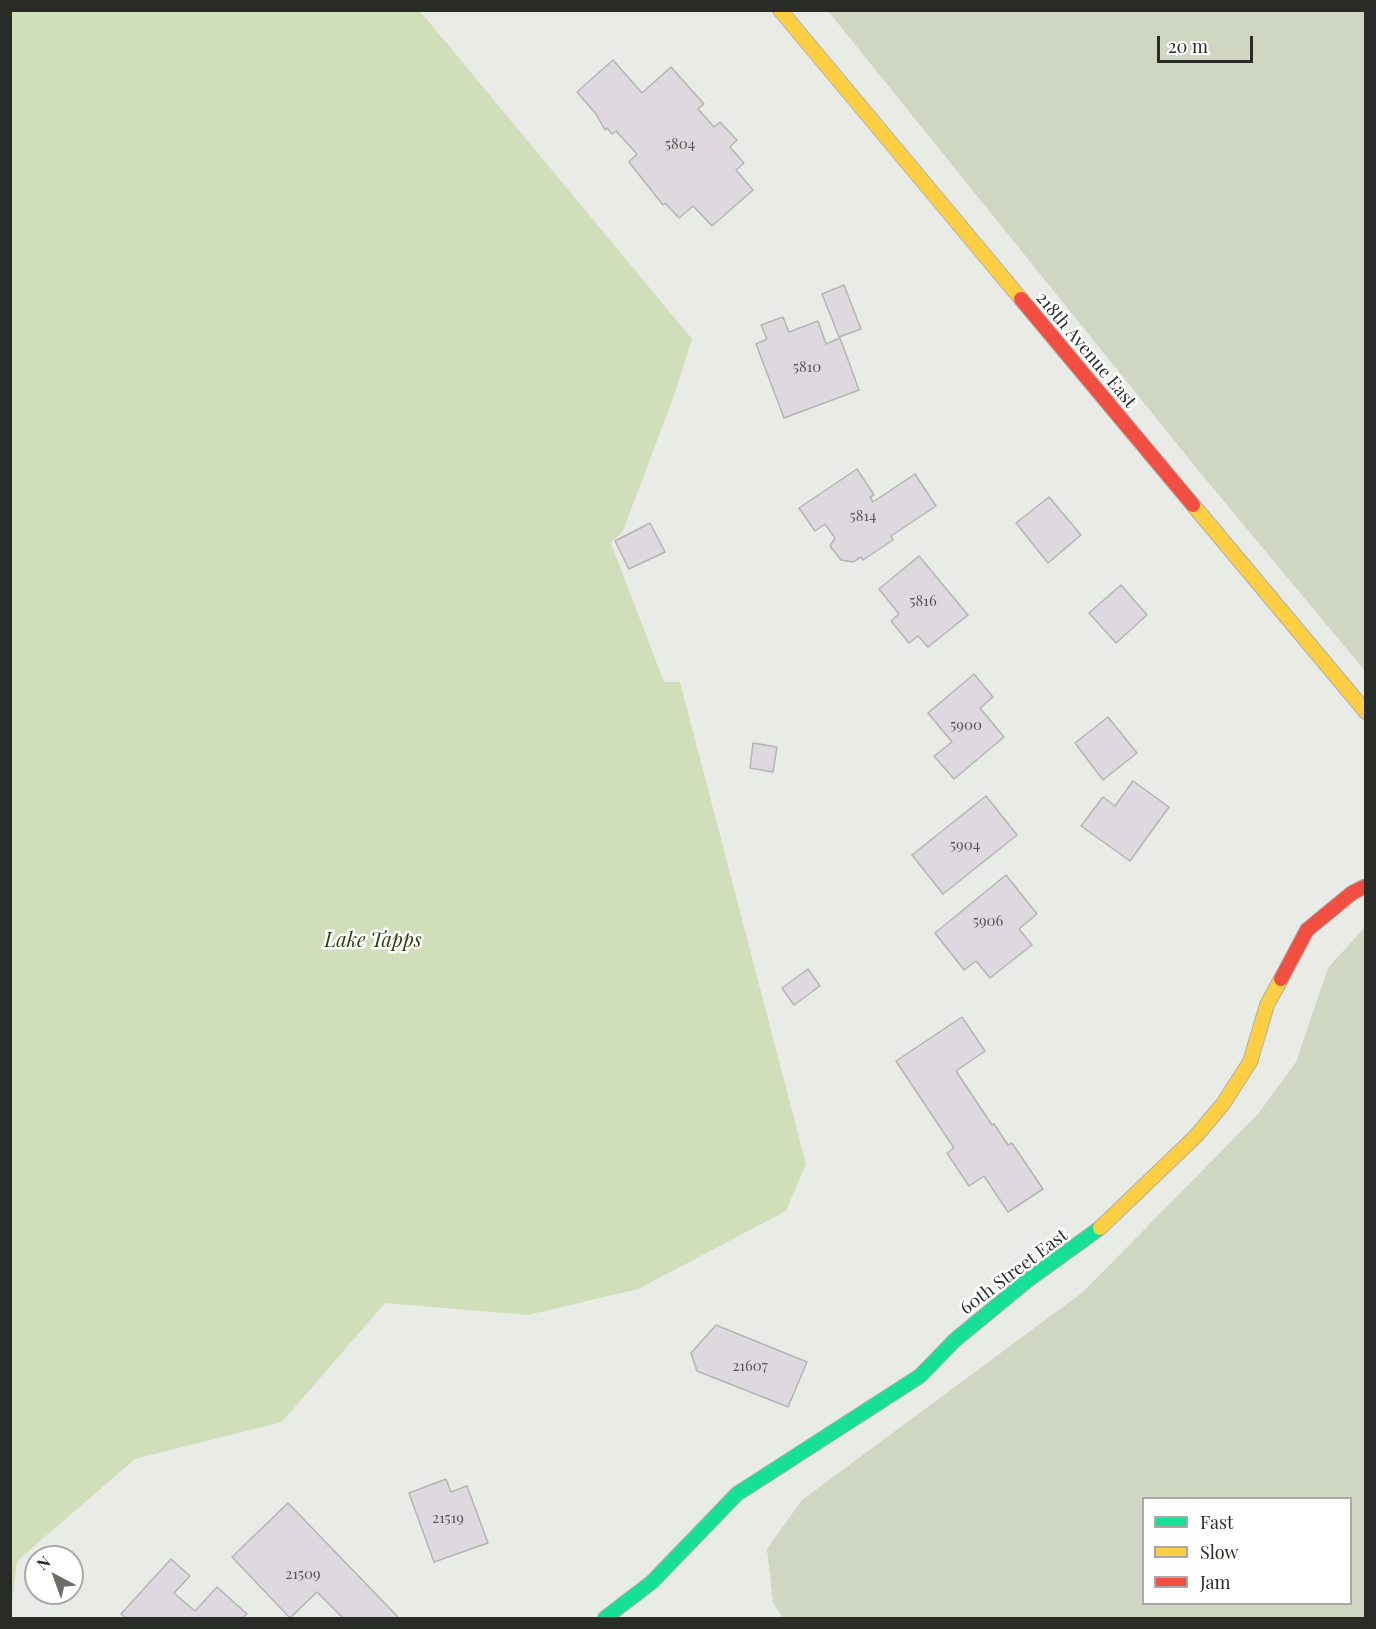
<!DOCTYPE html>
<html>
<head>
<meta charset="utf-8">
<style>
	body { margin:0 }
	#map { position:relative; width:1376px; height:1629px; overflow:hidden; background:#e9ece6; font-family:"Playfair Display",serif }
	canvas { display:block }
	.frame { position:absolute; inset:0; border:12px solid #292b26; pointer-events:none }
	.legend { position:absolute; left:1142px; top:1497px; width:210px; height:108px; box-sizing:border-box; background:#fff; border:2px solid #a9aaa8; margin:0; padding:8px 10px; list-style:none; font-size:18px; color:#292b26 }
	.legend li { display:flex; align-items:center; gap:12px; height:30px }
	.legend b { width:30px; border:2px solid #a9aaa8 }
	.north { position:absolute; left:24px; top:1545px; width:60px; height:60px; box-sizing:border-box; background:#fff; border:2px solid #a9aaa8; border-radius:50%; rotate:319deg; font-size:16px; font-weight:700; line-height:24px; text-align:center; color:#292b26 }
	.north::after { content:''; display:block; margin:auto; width:21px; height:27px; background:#6c6f69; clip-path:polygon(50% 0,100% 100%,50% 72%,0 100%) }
	.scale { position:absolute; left:1157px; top:36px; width:96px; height:27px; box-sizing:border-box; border:3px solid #292b26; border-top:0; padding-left:8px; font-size:18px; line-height:21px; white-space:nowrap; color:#292b26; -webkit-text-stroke:4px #fff; paint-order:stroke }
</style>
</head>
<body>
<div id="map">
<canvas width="1376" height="1629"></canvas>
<div class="frame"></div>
<ul class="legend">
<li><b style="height:8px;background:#16e098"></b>Fast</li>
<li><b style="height:8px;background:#ffcf43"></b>Slow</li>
<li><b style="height:8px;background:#f24e42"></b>Jam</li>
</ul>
<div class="north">N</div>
<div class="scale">20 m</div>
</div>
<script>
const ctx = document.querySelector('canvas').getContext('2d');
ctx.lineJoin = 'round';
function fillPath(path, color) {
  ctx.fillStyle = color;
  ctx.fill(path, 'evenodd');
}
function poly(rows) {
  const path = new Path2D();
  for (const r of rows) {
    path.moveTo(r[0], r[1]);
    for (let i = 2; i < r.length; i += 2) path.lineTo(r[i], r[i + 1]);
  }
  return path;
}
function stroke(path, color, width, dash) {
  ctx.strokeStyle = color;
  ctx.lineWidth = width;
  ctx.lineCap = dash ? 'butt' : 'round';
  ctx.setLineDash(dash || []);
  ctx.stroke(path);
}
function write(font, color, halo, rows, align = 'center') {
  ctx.font = font + ' "Playfair Display",serif';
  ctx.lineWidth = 5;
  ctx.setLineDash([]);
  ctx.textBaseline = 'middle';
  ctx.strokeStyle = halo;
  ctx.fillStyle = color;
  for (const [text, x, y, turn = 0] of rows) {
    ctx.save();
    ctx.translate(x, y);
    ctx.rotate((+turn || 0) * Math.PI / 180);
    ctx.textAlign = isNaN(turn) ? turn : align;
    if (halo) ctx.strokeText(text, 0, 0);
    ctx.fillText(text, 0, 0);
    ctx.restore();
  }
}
const green = poly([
	[828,11,1365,11,1365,671,1198,470],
	[1365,927,1365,1618,783,1618,773,1603,767,1549,802,1500,1083,1292,1258,1114,1296,1062,1328,968],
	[1144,1498,1350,1498,1350,1604,1144,1604]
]);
const water = poly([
	[11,10,420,11,692,339,676,390,623,531,611,543,664,682,680,682,806,1164,786,1211,638,1289,528,1315,385,1303,282,1422,135,1459,17,1561,11,1610]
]);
const building = poly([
	[613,60,642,93,671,67,704,104,698,109,714,127,720,122,737,140,730,147,744,163,736,170,753,190,712,226,693,206,679,218,665,203,663,205,629,162,637,154,616,131,612,134,607,128,605,130,596,114,577,92,613,60],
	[844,285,861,329,839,337,822,294,844,285],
	[783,317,789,332,818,321,826,344,840,338,859,390,784,418,756,344,767,339,761,325,783,317],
	[857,469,874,495,870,497,873,502,915,474,936,506,891,536,893,540,863,560,861,557,853,562,841,560,830,546,835,538,825,524,815,531,799,508,857,469],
	[1049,497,1081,535,1048,563,1016,523,1049,497],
	[650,523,665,552,629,569,615,541,650,523],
	[919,556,968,615,928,647,918,636,909,643,891,621,899,614,879,589,919,556],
	[1121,585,1147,615,1116,643,1089,613,1121,585],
	[974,674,993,697,980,708,1004,737,954,779,934,756,952,742,928,713,974,674],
	[1108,717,1137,753,1103,780,1075,743,1108,717],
	[753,743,777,747,773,772,750,768,753,743],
	[1133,781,1169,807,1130,861,1081,826,1103,797,1115,806,1133,781],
	[986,796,1017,835,943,894,912,855,986,796],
	[1006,875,1037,914,1019,929,1032,945,990,978,976,961,964,970,935,933,1006,875],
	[808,969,820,986,794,1005,782,988,808,969],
	[962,1017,985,1051,956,1071,992,1125,994,1124,1008,1145,1012,1143,1043,1189,1008,1212,984,1176,969,1186,947,1153,954,1148,896,1061,962,1017],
	[716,1325,807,1362,788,1407,697,1371,691,1353,716,1325],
	[446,1479,451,1492,467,1486,488,1543,434,1562,409,1493,446,1479],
	[288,1503,399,1618,343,1618,317,1592,290,1618,232,1557,288,1503],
	[171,1559,190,1576,174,1593,195,1611,217,1587,247,1614,242,1618,126,1618,121,1614,171,1559]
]);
const fast = poly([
	[605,1618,652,1582,737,1494,920,1376,955,1340,1028,1280,1100,1228]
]);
const slow = poly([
	[780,10,1021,299],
	[1193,505,1366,712],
	[1100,1228,1196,1136,1223,1104,1250,1062,1267,1005,1281,979]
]);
const jam = poly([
	[1021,299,1193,505],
	[1281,979,1307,930,1352,893,1366,886]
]);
const numberNames = [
	["5804",680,144],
	["5810",807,367],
	["5814",863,516],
	["5816",923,601],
	["5900",966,725],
	["5904",965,845],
	["5906",988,921],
	["21607",750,1366],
	["21519",448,1518],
	["21509",303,1574]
];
const streetNames = [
	["218th Avenue East",1086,350,50],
	["60th Street East",1014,1272,-37]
];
const waterNames = [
	["Lake Tapps",373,941]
];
fillPath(green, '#cfd7c3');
fillPath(water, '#d0deba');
fillPath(building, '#ded9df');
stroke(building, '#b4b4b3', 1.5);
stroke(fast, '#adb0ab', 16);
stroke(slow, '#adb0ab', 16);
stroke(jam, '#adb0ab', 16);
stroke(fast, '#16e098', 14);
stroke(slow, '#ffcf43', 14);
stroke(jam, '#f24e42', 14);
write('15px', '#565654', null, numberNames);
write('18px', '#292b26', '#fff', streetNames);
write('italic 20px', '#2e3f08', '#fff', waterNames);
</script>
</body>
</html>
